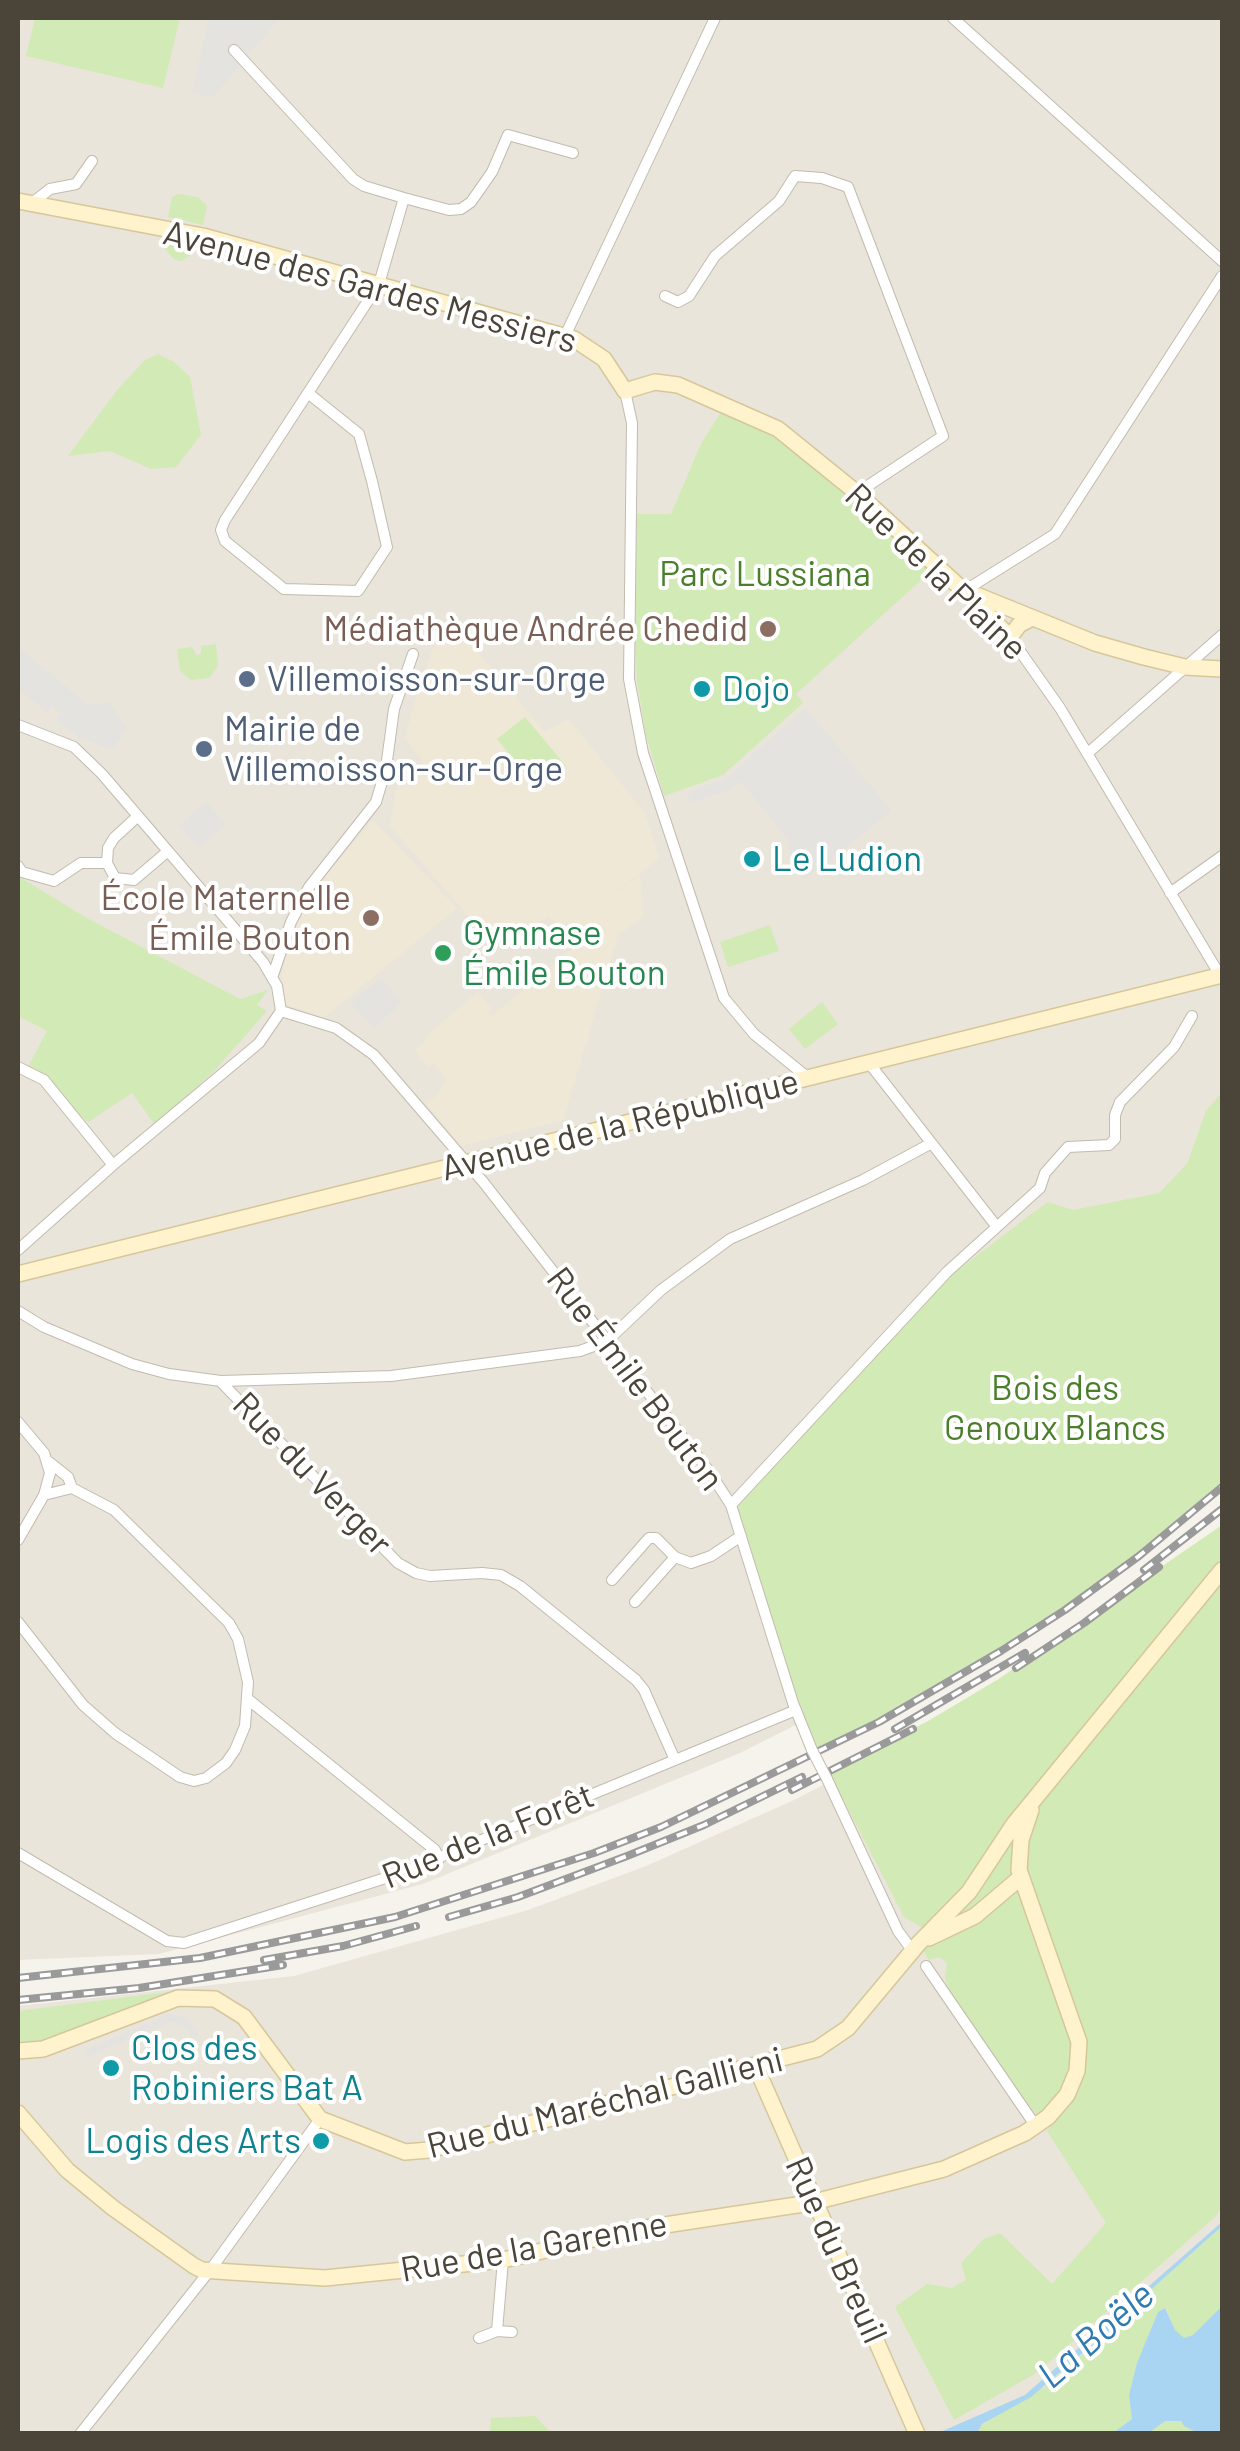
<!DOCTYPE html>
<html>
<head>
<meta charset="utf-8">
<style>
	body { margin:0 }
	#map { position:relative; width:1240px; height:2451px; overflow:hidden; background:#f6f3ec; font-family:Barlow,sans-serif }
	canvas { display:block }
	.frame { position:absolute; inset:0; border:20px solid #4b4439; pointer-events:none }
</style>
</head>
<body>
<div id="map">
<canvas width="1240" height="2451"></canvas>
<div class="frame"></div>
</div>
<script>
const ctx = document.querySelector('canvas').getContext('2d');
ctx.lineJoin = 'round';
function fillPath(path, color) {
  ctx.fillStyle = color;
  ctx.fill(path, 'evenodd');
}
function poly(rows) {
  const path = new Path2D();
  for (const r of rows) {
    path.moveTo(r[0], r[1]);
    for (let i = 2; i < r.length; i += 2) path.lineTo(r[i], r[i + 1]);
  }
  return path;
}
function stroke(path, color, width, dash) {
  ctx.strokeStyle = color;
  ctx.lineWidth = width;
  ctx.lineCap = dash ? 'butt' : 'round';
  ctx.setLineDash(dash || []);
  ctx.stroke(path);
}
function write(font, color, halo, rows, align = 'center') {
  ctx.font = font + ' Barlow,sans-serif';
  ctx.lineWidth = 8;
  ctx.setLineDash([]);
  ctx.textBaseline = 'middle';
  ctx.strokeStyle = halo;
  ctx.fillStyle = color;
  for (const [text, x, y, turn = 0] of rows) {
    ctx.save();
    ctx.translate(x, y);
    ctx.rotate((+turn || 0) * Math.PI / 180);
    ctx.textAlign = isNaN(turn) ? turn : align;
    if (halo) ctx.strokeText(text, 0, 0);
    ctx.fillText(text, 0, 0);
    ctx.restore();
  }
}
const residential = poly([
	[18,18,1222,18,1222,1453,893,1676,740,1753,423,1884,159,1954,18,1960],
	[1222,1530,1222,2433,18,2433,18,2006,294,1976,528,1910,646,1866,794,1800,928,1731]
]);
const education = poly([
	[455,624,545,732,569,719,645,813,659,858,592,911,640,875,643,917,618,935,563,1120,462,1146,426,1104,438,1094,446,1079,434,1064,428,1067,414,1050,428,1038,427,1035,478,992,492,1009,488,1013,492,1016,575,946,548,916,496,948,390,826,398,781,423,762,405,738,414,704,433,647],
	[373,820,457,908,325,1017,287,1005,280,984,293,926,311,893]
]);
const green = poly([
	[35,18,180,18,163,88,26,56],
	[178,194,198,197,207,206,203,225,168,217,172,197],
	[163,239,196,246,194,253,181,261,175,260,165,249],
	[158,354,174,362,190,377,201,435,176,467,151,469,110,451,68,456,118,389,145,360],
	[721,412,762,430,791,448,931,571,796,694,803,703,723,775,664,796,646,735,637,681,635,640,637,514,671,514,701,444],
	[216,644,218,666,209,678,191,680,180,671,177,649,192,647,197,656,201,653,201,646],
	[525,717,566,766,538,789,497,739],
	[18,876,85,917,240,999,268,990,257,1005,267,1011,214,1071,155,1125,132,1093,88,1122,28,1067,47,1031,18,1016],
	[770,925,779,951,728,967,720,942],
	[822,1002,838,1024,805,1049,789,1029],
	[1222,1092,1222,1487,1139,1556,1065,1610,879,1722,816,1752,812,1750,731,1505,949,1277,1030,1215,1048,1202,1073,1210,1159,1193,1187,1164,1206,1111],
	[1222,1525,1222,2206,1216,2216,1038,2372,954,2420,895,2307,927,2284,952,2288,966,2280,961,2263,984,2239,1000,2233,1052,2284,1106,2223,1047,2131,1052,2124,1045,2112,1037,2114,1033,2111,951,1999,945,1978,947,1963,939,1957,929,1960,922,1949,931,1941,921,1927,904,1917,829,1772,928,1721,997,1680],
	[167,1992,168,1997,34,2045,18,2041,18,2011],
	[1222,2226,1222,2306,1193,2335,1184,2339,1175,2330,1166,2308,1158,2312,1137,2363,1129,2395,1132,2419,1113,2433,977,2433,982,2425,1044,2387,1147,2299,1145,2294],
	[535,2416,551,2433,490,2433,491,2418],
	[1165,2421,1181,2421,1184,2426,1198,2433,1138,2434,1150,2432]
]);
const parking = poly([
	[209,18,279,18,213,97,192,93],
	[18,647,88,705,109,702,127,729,112,750,80,738,56,720,60,713,52,706,47,712,18,688],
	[806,708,891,811,804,880,793,865,786,837,741,781,730,790,691,803,688,792,725,779],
	[206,802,226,824,199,848,179,826],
	[380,978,402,1002,374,1028,351,1003],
	[168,2014,187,2017,201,2037,193,2039,186,2027,172,2022,87,2057,84,2050]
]);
const water = poly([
	[1222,2222,1222,2226,1146,2294,1147,2298,1031,2397,982,2424,977,2433,938,2433,1025,2395],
	[1222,2306,1222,2433,1198,2433,1184,2426,1181,2421,1165,2421,1150,2432,1113,2433,1132,2419,1129,2395,1137,2363,1158,2312,1165,2308,1175,2330,1184,2338,1193,2335]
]);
const street = poly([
	[953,18,1222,261],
	[234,50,353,179,364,186,404,198,379,284,225,520,221,530,225,541,284,589,358,591,387,547,372,481,359,434,308,393],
	[404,198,449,210,461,209,471,202,492,172,508,135,573,153],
	[32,203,50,189,76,184,92,161],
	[665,296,678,302,689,296,715,256,779,201,795,176,822,178,848,187,943,436,857,493],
	[565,336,715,18],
	[625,391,632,423,629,679,643,753,724,998,754,1034,807,1077],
	[964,591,1055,534,1222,276],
	[1010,637,1060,708,1215,967,1222,975],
	[18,725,74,747,102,774,263,962,277,986,281,1011,259,1043,113,1165,18,1250],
	[1088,753,1222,635],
	[138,816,114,838,108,848,107,863,115,878,134,880,168,851],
	[18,866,22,872,54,881,81,863,107,863],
	[1170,893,1222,856],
	[273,975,291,922,309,887,376,802,386,768,394,709,413,654],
	[281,1011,336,1028,374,1055,484,1183,709,1471,731,1505,793,1703,812,1750],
	[869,1063,997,1227],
	[18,1067,44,1080,113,1165],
	[18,1311,44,1327,132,1364,169,1374,221,1381,391,1376,580,1351,607,1341,661,1290,730,1239,863,1180,930,1144],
	[221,1382,398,1563,416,1573,430,1576,482,1573,501,1575,520,1586,636,1680,644,1690,675,1760],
	[18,1422,44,1453,50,1473,44,1495,18,1540],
	[49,1462,68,1477,72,1488],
	[731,1505,947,1272,1040,1188,1045,1173,1068,1147,1109,1145,1115,1139,1115,1115,1120,1102,1174,1047,1192,1016],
	[612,1580,649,1538,656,1538,675,1557,691,1563,711,1556,741,1536],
	[635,1602,675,1557],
	[18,1622,83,1705,115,1733,180,1777,194,1781,206,1778,226,1763,235,1750,245,1726,248,1682,238,1639,229,1623,114,1510,72,1488,44,1495],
	[249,1700,435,1850,439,1859],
	[827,1779,898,1931,912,1950],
	[18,1853,167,1941,184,1943,404,1872,796,1710],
	[926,1966,1035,2125],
	[497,2331,503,2260],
	[479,2338,497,2331,512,2332],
	[80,2434,211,2269,320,2119]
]);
const secondary = poly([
	[18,201,203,236,574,339,604,359,625,391,655,382,678,385,778,429,857,493,964,591,1010,637,1019,625,1032,618],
	[975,601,979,596,1095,643,1144,657,1185,667,1222,669],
	[18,1274,1222,975],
	[929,1938,975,1916,1021,1877],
	[18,2051,43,2049,178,1998,215,1999,244,2017,320,2119,405,2152,429,2150,817,2049,848,2028,919,1943,969,1892,1014,1824,1222,1570],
	[756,2067,917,2434],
	[18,2113,67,2170,113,2208,194,2266,202,2270,231,2272,325,2278,503,2260,632,2230,810,2203,944,2169,1025,2133,1048,2117,1067,2095,1077,2071,1079,2042,1019,1870,1021,1840,1031,1810]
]);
const rail = poly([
	[1144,1570,1222,1509],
	[1016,1668,1084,1623,1159,1567],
	[895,1729,1025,1653],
	[792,1790,913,1729],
	[449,1917,518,1897,627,1856,704,1825,802,1777],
	[264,1960,343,1946,416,1926],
	[18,1978,200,1958,395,1917,594,1853,661,1827,879,1722,1001,1651,1065,1610,1139,1556,1222,1487],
	[18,2000,139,1988,283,1965]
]);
const streetBridge = poly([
	[812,1750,827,1779]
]);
const markers = [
	[768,629,10,"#8d6e63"],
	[247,679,10,"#5c6f8a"],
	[702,689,10,"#0f9aa8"],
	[204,749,10,"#5c6f8a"],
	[752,859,10,"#0f9aa8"],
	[371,918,10,"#8d6e63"],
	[443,953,10,"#2e9e5b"],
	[111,2068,10,"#0f9aa8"],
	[321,2141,10,"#0f9aa8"]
];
const streetNames = [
	["Avenue des Gardes Messiers",370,287,15],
	["Rue de la Plaine",936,572,44],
	["Avenue de la République",620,1125,-14],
	["Rue Émile Bouton",635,1379,53],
	["Rue du Verger",312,1474,46],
	["Rue de la Forêt",488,1836,-22],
	["Rue du Maréchal Gallieni",605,2103,-14],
	["Rue de la Garenne",534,2247,-10],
	["Rue du Breuil",836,2250,66]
];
const parkNames = [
	["Parc Lussiana",765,574],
	["Bois des",1055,1388],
	["Genoux Blancs",1055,1428]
];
const educationNames = [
	["Médiathèque Andrée Chedid",748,629],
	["École Maternelle",351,898],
	["Émile Bouton",351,938]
];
const serviceNames = [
	["Villemoisson-sur-Orge",267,679],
	["Mairie de",224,729],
	["Villemoisson-sur-Orge",224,769]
];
const cultureNames = [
	["Dojo",722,689],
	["Le Ludion",772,859],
	["Clos des",131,2048],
	["Robiniers Bat A",131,2088],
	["Logis des Arts",301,2141,"right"]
];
const leisureNames = [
	["Gymnase",463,933],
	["Émile Bouton",463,973]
];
const waterNames = [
	["La Boële",1096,2335,-41]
];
fillPath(residential, '#eae5da');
fillPath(education, '#efe8d6');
fillPath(green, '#d2eab5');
fillPath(parking, '#e5e3e0');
fillPath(water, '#a9d4f2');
stroke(street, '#c2bbae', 12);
stroke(secondary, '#d6c79b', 18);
stroke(street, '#fff', 10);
stroke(secondary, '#fff3cd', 15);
stroke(rail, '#9a9a9a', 8);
stroke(rail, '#fff', 4, [11]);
stroke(streetBridge, '#c2bbae', 12, []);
stroke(streetBridge, '#fff', 10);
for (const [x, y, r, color] of markers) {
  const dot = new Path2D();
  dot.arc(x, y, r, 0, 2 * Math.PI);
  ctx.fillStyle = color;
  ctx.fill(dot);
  stroke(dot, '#fff', 4);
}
write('35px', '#4b4439', '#fff', streetNames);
write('35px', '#4a7f2a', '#fff', parkNames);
write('35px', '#785e54', '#fff', educationNames, 'right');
write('35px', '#4e5e75', '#fff', serviceNames, 'left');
write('35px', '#0d838f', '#fff', cultureNames, 'left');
write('35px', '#27864d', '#fff', leisureNames, 'left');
write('italic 38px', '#2e7ab2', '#fff', waterNames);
</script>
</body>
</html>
